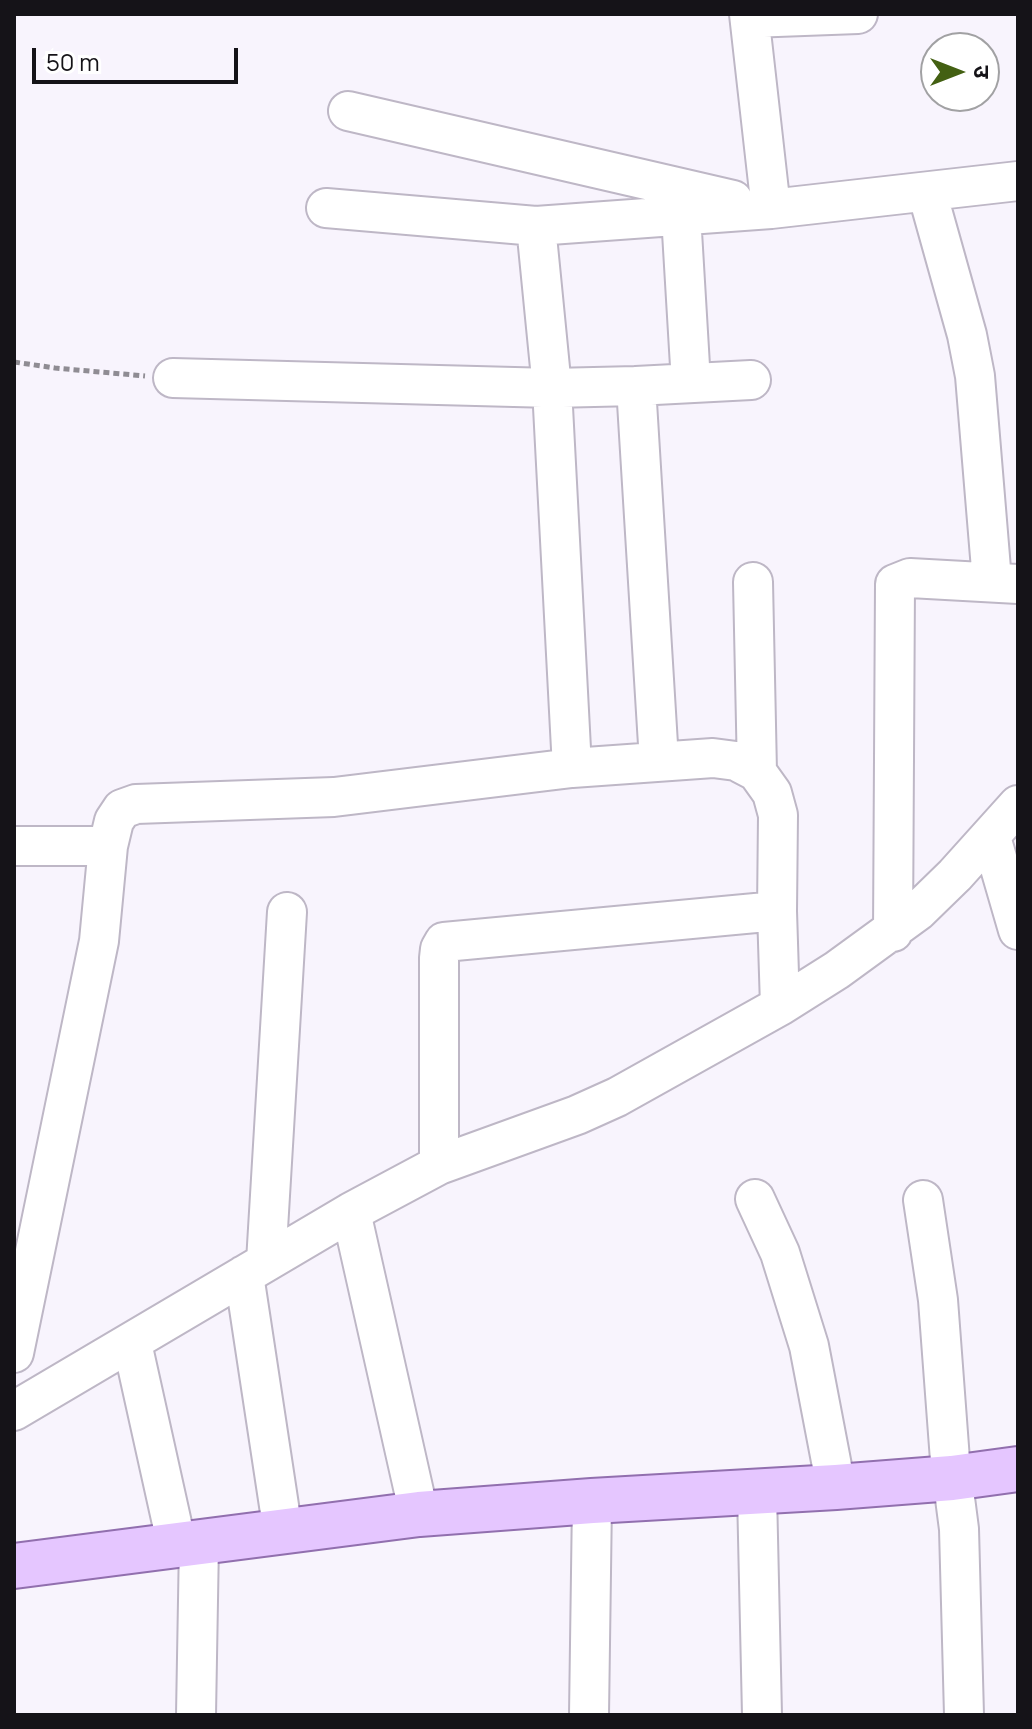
<!DOCTYPE html>
<html>
<head>
<meta charset="utf-8">
<style>
	body { margin:0 }
	#map { position:relative; width:1032px; height:1729px; overflow:hidden; background:#f8f4fd; font-family:Manrope,"Noto Sans Devanagari",sans-serif }
	canvas { display:block }
	.frame { position:absolute; inset:0; border:16px solid #151318; pointer-events:none }
	.north { position:absolute; left:920px; top:32px; width:80px; height:80px; box-sizing:border-box; background:#fff; border:2px solid #a1a1a3; border-radius:50%; rotate:90deg; font-size:22px; font-weight:700; line-height:32px; text-align:center; color:#151318 }
	.north::after { content:''; display:block; margin:auto; width:28px; height:36px; background:#436012; clip-path:polygon(50% 0,100% 100%,50% 72%,0 100%) }
	.scale { position:absolute; left:32px; top:48px; width:206px; height:36px; box-sizing:border-box; border:4px solid #151318; border-top:0; padding-left:10px; font-size:24px; line-height:28px; white-space:nowrap; color:#151318; -webkit-text-stroke:6px #fff; paint-order:stroke }
</style>
</head>
<body>
<div id="map">
<canvas width="1032" height="1729"></canvas>
<div class="frame"></div>
<div class="north">उ</div>
<div class="scale">50 m</div>
</div>
<script>
const ctx = document.querySelector('canvas').getContext('2d');
ctx.lineJoin = 'round';
function poly(rows) {
  const path = new Path2D();
  for (const r of rows) {
    path.moveTo(r[0], r[1]);
    for (let i = 2; i < r.length; i += 2) path.lineTo(r[i], r[i + 1]);
  }
  return path;
}
function stroke(path, color, width, dash) {
  ctx.strokeStyle = color;
  ctx.lineWidth = width;
  ctx.lineCap = dash ? 'butt' : 'round';
  ctx.setLineDash(dash || []);
  ctx.stroke(path);
}
const path = poly([
	[14,362,55,368,145,376]
]);
const minor = poly([
	[749,14,771,209,1018,181],
	[750,18,858,14],
	[348,111,733,200],
	[927,192,967,335,975,376,992,581],
	[326,208,536,226,771,209],
	[681,215,691,383],
	[536,226,552,388,572,768],
	[173,378,552,388,636,386],
	[753,582,757,772],
	[659,761,636,386,751,380],
	[991,837,1018,930],
	[14,846,108,846],
	[893,932,895,584,910,578,1018,584],
	[439,1165,439,958,440,949,444,942,777,911],
	[755,1199,780,1253,809,1346,836,1487],
	[923,1200,938,1300,950,1460,959,1529,964,1715],
	[351,1212,419,1514],
	[266,1262,287,912],
	[244,1275,283,1532],
	[132,1343,177,1546],
	[14,1353,99,941,108,846,114,821,122,809,136,804,334,797,572,768,713,758,736,761,757,772,772,793,778,815,777,911,780,1006],
	[14,1411,351,1212,439,1165,577,1115,617,1097,780,1006,837,970,918,911,955,875,1018,805],
	[757,1493,762,1715],
	[196,1715,199,1543],
	[589,1715,592,1501]
]);
const major = poly([
	[14,1566,419,1514,592,1501,836,1487,952,1478,1018,1469]
]);
stroke(minor, '#beb7c6', 42);
stroke(major, '#916fae', 48);
stroke(path, '#8f8c93', 5, [6, 4]);
stroke(minor, '#fff', 38);
stroke(major, '#e5c6ff', 44);
</script>
</body>
</html>
